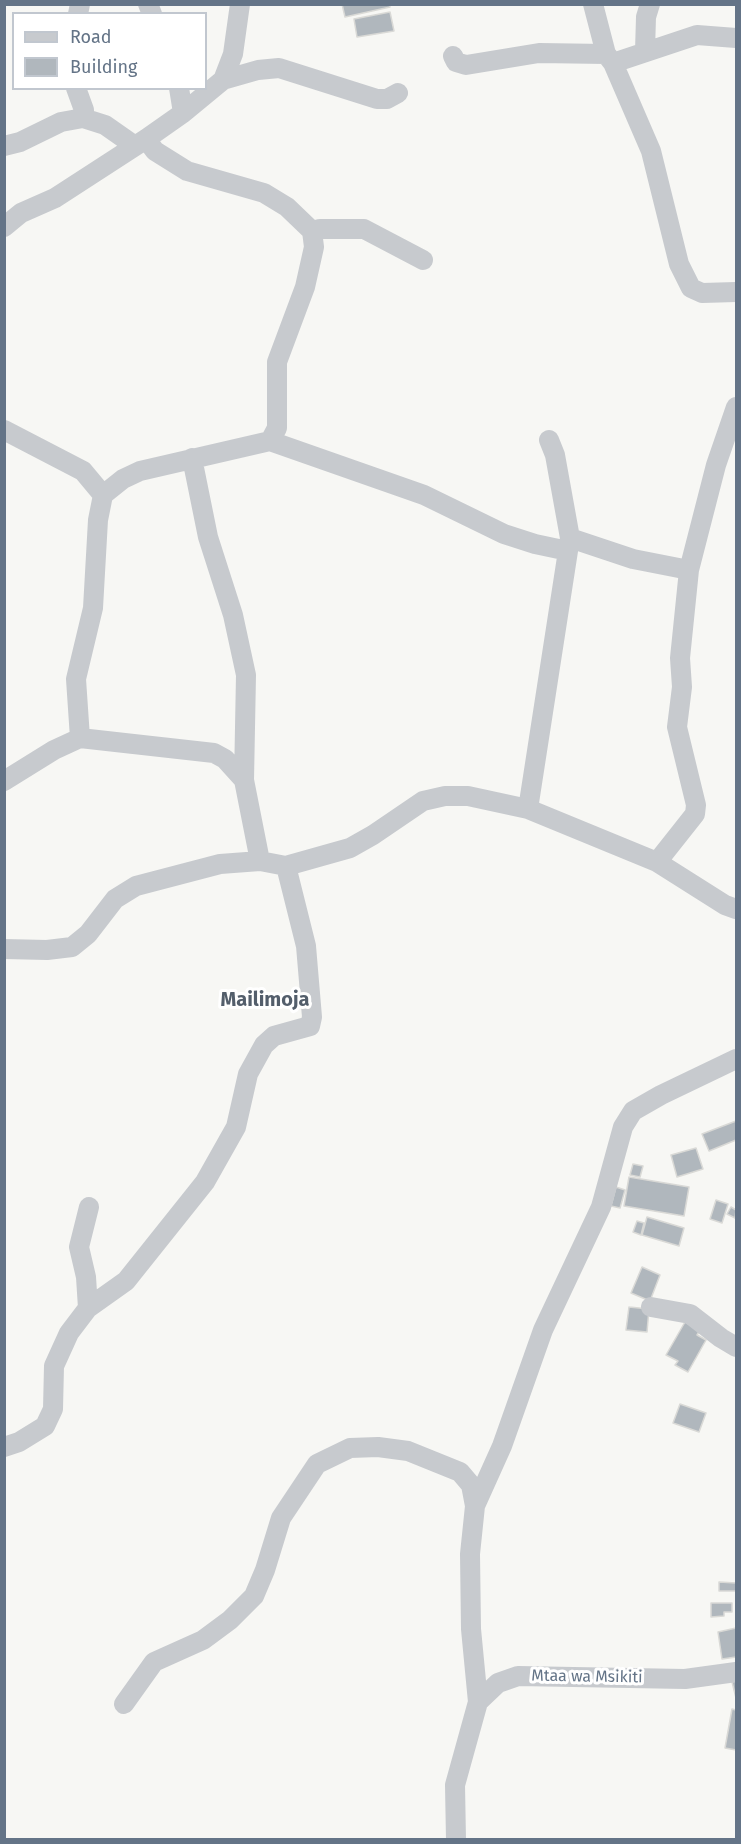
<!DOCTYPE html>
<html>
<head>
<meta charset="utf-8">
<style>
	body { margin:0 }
	#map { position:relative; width:741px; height:1844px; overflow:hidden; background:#f7f7f4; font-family:"Fira Sans",sans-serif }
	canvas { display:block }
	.frame { position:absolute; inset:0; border:6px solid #647487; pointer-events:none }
	.legend { position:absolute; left:12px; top:12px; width:195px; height:78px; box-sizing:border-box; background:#fff; border:2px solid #c1c7cf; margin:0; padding:8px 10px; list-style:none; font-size:18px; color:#647487 }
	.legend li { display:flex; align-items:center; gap:12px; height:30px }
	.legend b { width:30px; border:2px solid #c1c7cf }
</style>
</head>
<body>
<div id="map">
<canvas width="741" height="1844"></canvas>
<div class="frame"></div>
<ul class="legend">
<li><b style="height:8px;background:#c7cace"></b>Road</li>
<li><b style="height:16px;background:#b0b7bd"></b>Building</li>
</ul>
</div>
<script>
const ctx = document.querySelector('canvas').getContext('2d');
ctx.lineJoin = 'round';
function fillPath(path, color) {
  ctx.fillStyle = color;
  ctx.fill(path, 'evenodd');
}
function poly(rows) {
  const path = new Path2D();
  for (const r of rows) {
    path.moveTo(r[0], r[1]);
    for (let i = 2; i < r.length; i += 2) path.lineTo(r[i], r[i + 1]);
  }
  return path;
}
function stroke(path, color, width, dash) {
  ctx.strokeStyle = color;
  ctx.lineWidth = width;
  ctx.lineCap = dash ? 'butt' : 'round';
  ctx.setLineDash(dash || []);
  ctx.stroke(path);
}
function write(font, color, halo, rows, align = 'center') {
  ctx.font = font + ' "Fira Sans",sans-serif';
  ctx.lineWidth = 6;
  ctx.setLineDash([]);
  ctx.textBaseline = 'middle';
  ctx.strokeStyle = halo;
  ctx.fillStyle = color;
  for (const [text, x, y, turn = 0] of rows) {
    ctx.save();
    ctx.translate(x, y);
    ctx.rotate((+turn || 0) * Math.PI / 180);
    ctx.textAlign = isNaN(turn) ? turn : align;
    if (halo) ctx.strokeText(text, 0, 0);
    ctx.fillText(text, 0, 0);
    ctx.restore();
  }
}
const building = poly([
	[342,4,389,4,390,7,345,17,342,4],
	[390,12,394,31,357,37,354,19,390,12],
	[736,1121,736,1140,709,1151,702,1134,736,1121],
	[696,1148,703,1169,677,1177,671,1155,696,1148],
	[633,1164,643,1166,640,1177,630,1175,633,1164],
	[629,1177,689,1187,684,1216,624,1206,629,1177],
	[616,1187,625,1190,620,1208,611,1206,616,1187],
	[716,1200,728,1204,722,1223,710,1219,716,1200],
	[731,1207,736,1210,735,1218,727,1214,731,1207],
	[647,1217,684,1228,679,1246,642,1235,647,1217],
	[637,1221,644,1223,641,1235,633,1232,637,1221],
	[642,1267,660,1275,650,1301,631,1293,642,1267],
	[629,1307,649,1309,647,1332,626,1330,629,1307],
	[685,1322,700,1330,697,1335,706,1340,688,1372,675,1365,678,1361,666,1355,685,1322],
	[680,1404,706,1413,699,1432,673,1423,680,1404],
	[719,1582,736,1583,736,1591,719,1591,719,1582],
	[711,1603,732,1603,732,1612,724,1612,724,1616,711,1617,711,1603],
	[736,1628,736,1657,722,1659,718,1632,736,1628],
	[736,1681,736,1698,732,1682,736,1681],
	[732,1709,736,1710,736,1750,725,1748,732,1709]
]);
const minor = poly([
	[148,4,152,14],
	[593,4,606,54,613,63,651,151,679,264,691,288,702,293,736,292],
	[78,14,80,4],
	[645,51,646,17,650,4],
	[453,56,456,62,466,65,539,53,606,54],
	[613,63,697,35,736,38],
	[223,80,258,70,279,68,377,99,387,99,398,93],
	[76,88,84,110,83,118],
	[179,88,183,113],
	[4,146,20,142,61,122,83,118,105,125,135,146],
	[4,227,21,213,55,198,146,139,183,113,223,80,233,54,240,4],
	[312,231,320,229,364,229,423,260],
	[4,430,83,471,103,495],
	[270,441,424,495,504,534,535,544,568,551],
	[192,458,208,537,233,615,246,675,244,780],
	[570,538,633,559,689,570],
	[80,738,76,679,93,608,98,520,103,495,123,479,140,471,270,441,277,428,277,362,305,287,314,247,312,231,287,207,264,193,187,171,155,151,146,139],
	[4,781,54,750,80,738,214,753,225,759,244,780,260,861],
	[528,809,570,538,555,455,549,440],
	[657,862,695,814,696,805,677,727,682,687,680,658,689,570,716,465,736,407],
	[4,949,47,950,72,947,88,934,115,899,136,886,220,864,260,861,286,866,350,848,373,835,423,801,445,796,468,796,528,809,657,862,725,905,736,909],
	[651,1307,690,1314,721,1338,736,1347],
	[88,1308,86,1277,79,1247,89,1207],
	[4,1447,19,1442,45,1426,53,1409,54,1366,69,1333,88,1308,126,1281,205,1182,236,1127,248,1074,264,1045,274,1036,310,1026,312,1017,306,946,286,866],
	[478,1702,471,1629,470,1554,475,1506,502,1446,543,1330,601,1207,623,1127,633,1111,661,1095,736,1059],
	[124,1704,154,1662,203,1640,230,1620,254,1596,265,1570,281,1518,317,1464,350,1448,378,1447,408,1451,460,1472,471,1485,475,1506],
	[456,1840,455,1785,478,1702,498,1683,518,1676,685,1679,736,1672]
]);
const streetNames = [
	["Mtaa wa Msikiti",587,1677,1]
];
const quarterNames = [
	["Mailimoja",265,1000]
];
fillPath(building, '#b0b7bd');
stroke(building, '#d9d9d6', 1.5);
stroke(minor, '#c7cace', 20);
write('16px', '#647487', '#fff', streetNames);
write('bold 20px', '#535e6b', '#fff', quarterNames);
</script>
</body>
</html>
